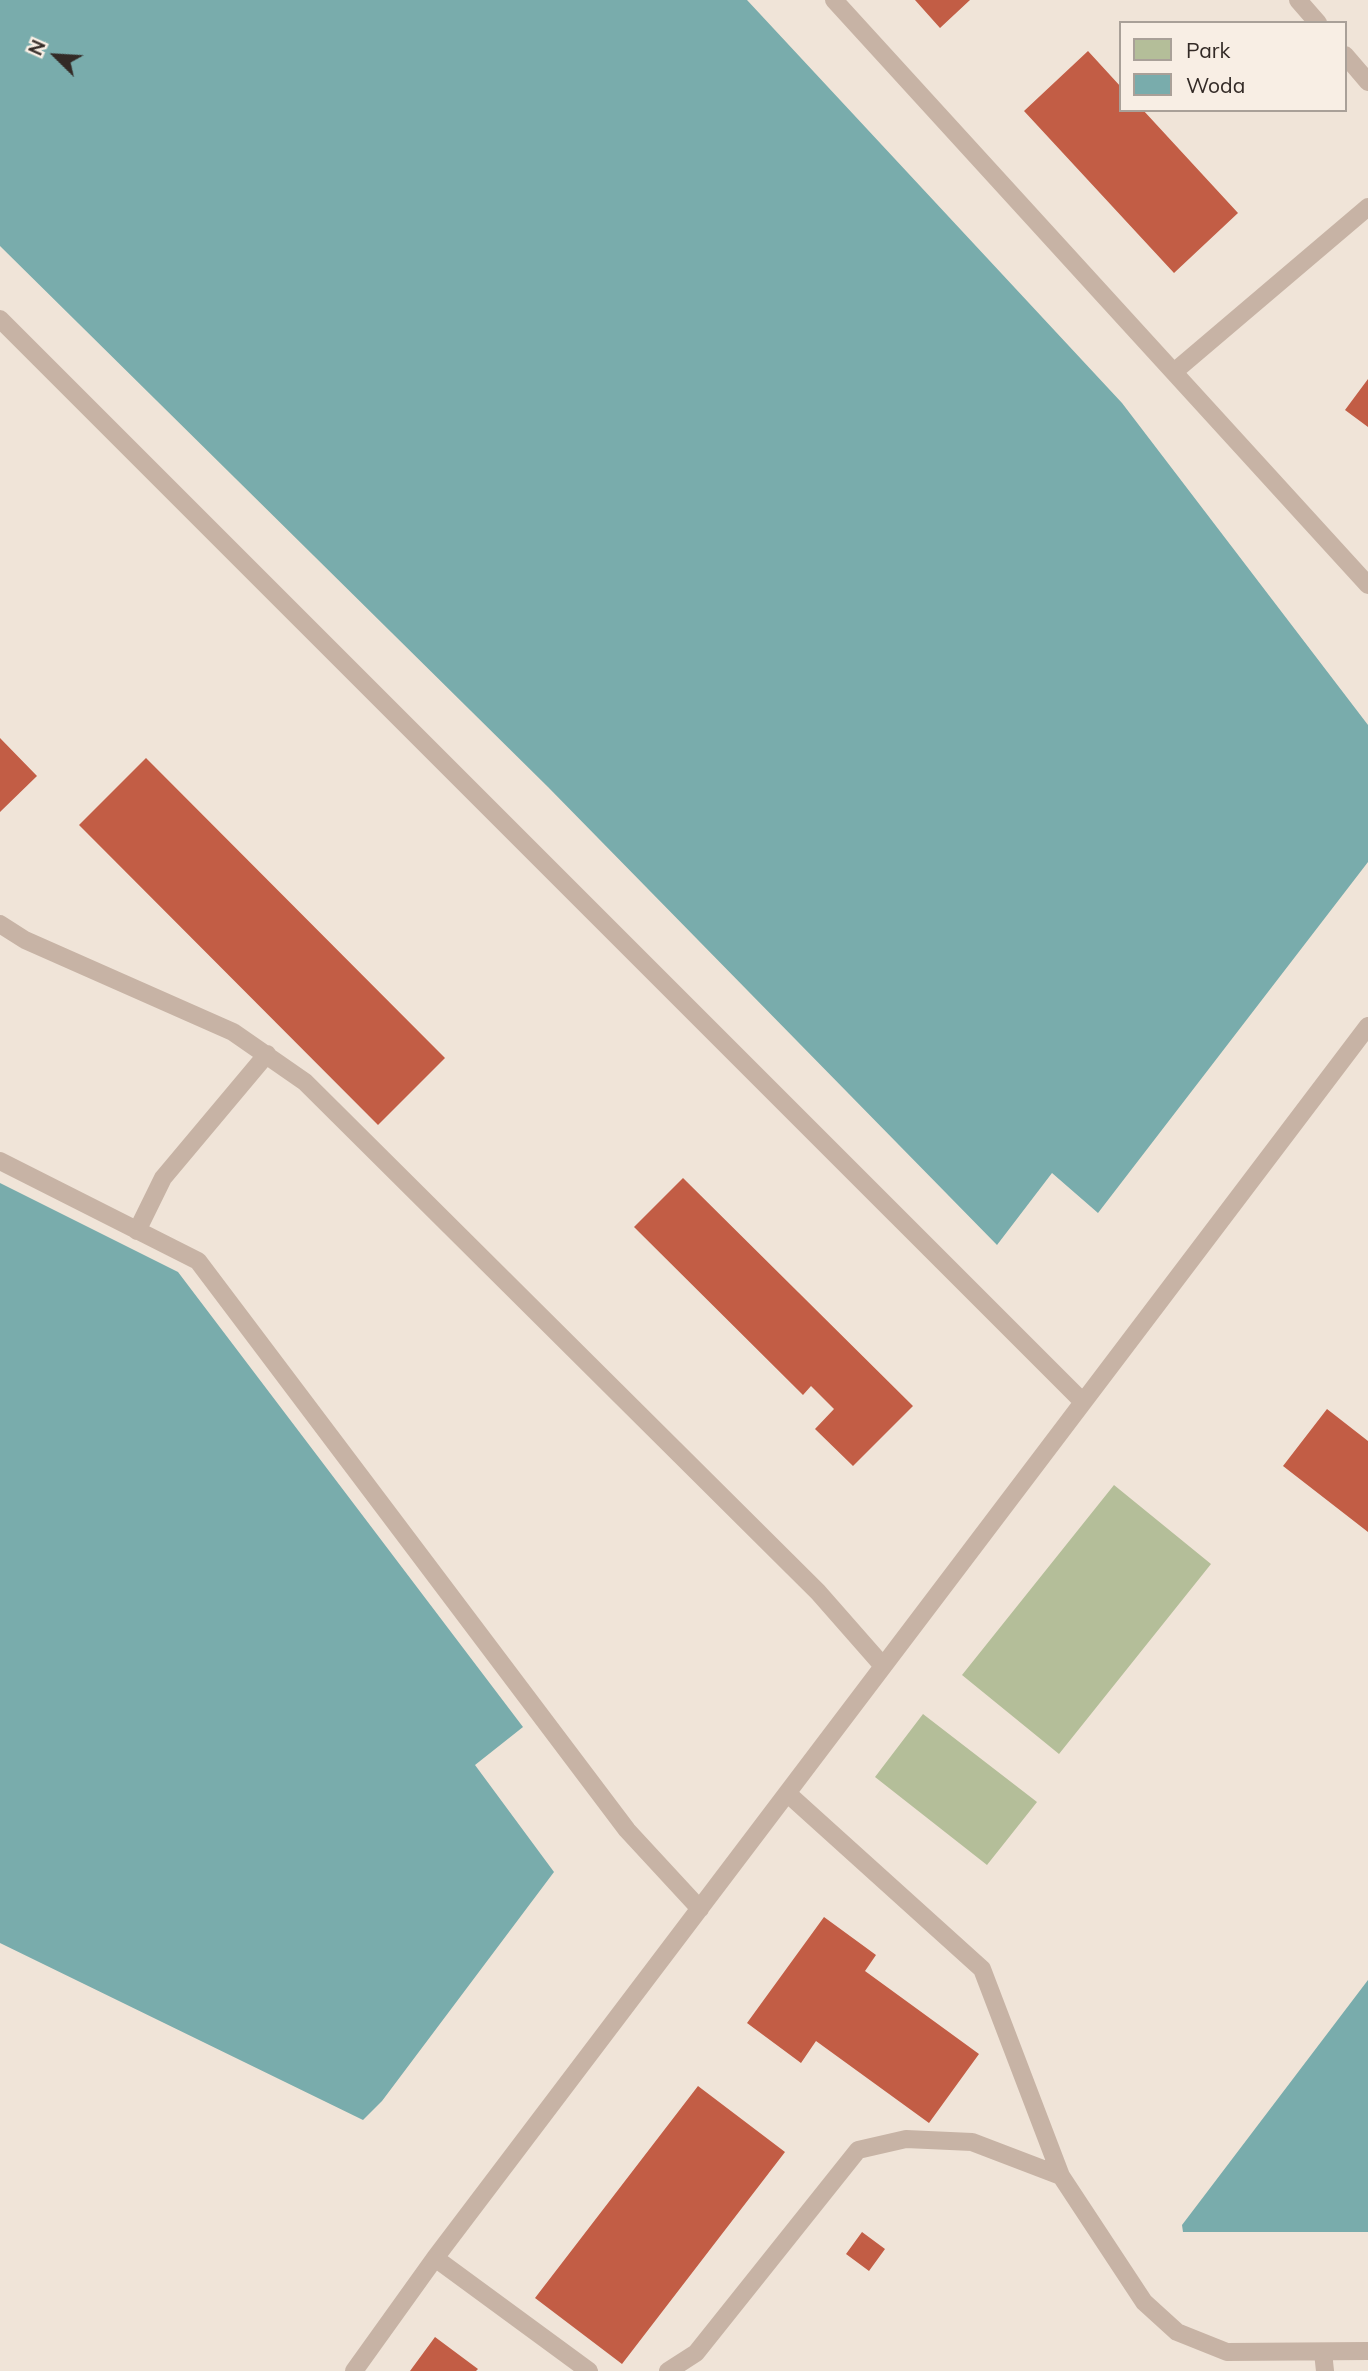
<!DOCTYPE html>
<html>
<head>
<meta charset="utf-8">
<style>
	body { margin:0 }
	#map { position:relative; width:1368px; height:2371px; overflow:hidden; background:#f0e4d8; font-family:Mulish,sans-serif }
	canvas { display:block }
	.legend { position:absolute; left:1119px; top:21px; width:228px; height:91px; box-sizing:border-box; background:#f8eee4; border:2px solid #a9a098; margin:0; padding:9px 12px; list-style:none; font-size:21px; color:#332a26 }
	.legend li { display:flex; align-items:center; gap:14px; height:35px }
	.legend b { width:35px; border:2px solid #a9a098 }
	.north { position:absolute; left:21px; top:21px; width:70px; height:70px; -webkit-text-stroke:5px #f8eee4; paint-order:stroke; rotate:294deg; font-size:19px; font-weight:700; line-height:28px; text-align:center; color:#332a26 }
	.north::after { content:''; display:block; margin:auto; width:24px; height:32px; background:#332a26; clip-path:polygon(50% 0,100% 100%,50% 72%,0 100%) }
</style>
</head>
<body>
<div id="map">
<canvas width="1368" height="2371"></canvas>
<ul class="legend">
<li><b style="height:19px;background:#b4be99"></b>Park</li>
<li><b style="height:19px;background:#79acac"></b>Woda</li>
</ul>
<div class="north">N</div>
</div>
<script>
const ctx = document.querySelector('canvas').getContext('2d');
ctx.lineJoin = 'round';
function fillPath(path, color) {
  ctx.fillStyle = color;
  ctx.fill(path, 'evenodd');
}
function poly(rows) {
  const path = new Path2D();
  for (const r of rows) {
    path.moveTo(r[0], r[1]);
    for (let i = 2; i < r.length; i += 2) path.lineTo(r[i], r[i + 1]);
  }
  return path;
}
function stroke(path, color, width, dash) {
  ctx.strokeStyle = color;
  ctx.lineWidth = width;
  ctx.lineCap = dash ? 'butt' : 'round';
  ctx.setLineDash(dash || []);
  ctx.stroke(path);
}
const green = poly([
	[1114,1485,1211,1564,1059,1754,962,1675],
	[923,1714,1037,1802,987,1865,875,1777]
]);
const water = poly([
	[0,0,747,0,1122,403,1368,725,1368,862,1098,1213,1052,1173,997,1245,548,787,0,246],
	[0,1183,178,1272,523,1727,475,1765,554,1872,382,2101,363,2120,0,1943],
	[1368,1980,1368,2232,1183,2232,1182,2225]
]);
const building = poly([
	[915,0,970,0,940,28],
	[1088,51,1121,87,1121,110,1143,110,1238,213,1174,273,1024,111],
	[1368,379,1368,427,1345,410],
	[0,738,37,776,0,812],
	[146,758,445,1058,378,1125,79,825],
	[683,1178,913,1406,853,1466,815,1429,834,1409,811,1386,803,1395,634,1227],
	[1327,1409,1368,1441,1368,1532,1283,1466],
	[824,1917,876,1955,865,1971,979,2054,929,2123,816,2041,801,2063,747,2023],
	[698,2086,785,2152,622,2364,535,2298],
	[862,2232,885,2249,869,2271,846,2254],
	[435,2337,478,2369,476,2371,410,2371]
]);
const service = poly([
	[834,0,1368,585],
	[1298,0,1318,23],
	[1345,55,1368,82],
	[0,319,1083,1402],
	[1175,371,1368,207],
	[0,924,25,940,233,1032,305,1082,818,1592,883,1666],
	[0,1161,198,1261,627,1830,700,1909],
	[137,1231,163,1178,267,1054],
	[787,1793,982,1969,1061,2176,1144,2302,1177,2332,1227,2352,1368,2351],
	[435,2258,589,2371],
	[1323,2352,1325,2371],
	[354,2371,435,2258,1368,1026],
	[668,2371,696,2353,858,2150,906,2139,972,2142,1061,2176]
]);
fillPath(green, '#b4be99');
fillPath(water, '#79acac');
fillPath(building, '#c25d45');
stroke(service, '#c7b3a5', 18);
</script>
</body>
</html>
